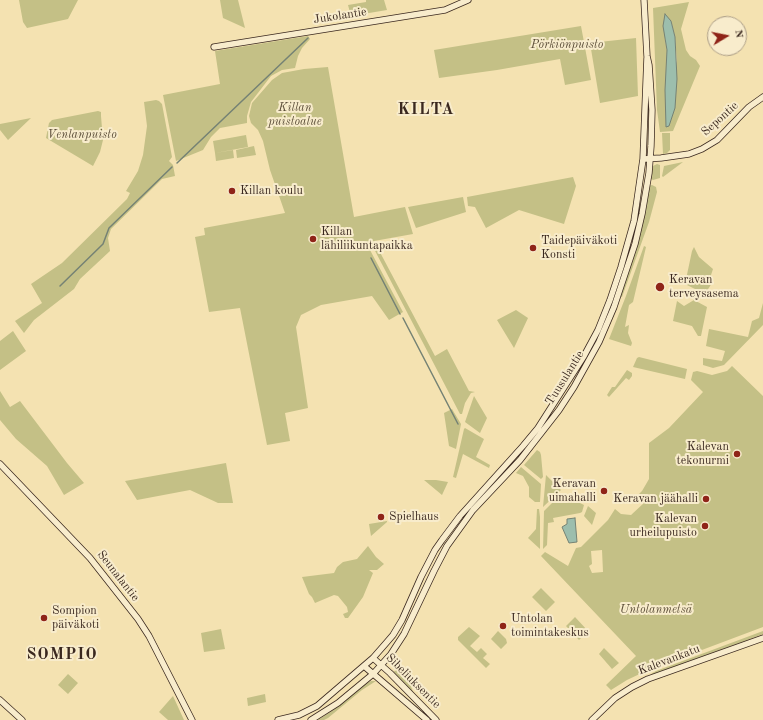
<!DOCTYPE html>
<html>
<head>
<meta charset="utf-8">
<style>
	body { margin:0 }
	#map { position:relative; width:763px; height:720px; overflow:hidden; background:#f4e2b1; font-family:"Old Standard TT",serif }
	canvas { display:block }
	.north { position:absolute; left:707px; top:16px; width:40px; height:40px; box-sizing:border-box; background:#f8eccc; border:1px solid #ac9e87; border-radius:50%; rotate:80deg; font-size:11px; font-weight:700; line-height:16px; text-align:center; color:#3a281f }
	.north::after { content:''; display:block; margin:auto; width:14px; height:18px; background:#8f2418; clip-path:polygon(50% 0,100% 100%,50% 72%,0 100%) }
</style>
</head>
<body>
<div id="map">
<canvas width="763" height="720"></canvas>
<div class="north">N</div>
</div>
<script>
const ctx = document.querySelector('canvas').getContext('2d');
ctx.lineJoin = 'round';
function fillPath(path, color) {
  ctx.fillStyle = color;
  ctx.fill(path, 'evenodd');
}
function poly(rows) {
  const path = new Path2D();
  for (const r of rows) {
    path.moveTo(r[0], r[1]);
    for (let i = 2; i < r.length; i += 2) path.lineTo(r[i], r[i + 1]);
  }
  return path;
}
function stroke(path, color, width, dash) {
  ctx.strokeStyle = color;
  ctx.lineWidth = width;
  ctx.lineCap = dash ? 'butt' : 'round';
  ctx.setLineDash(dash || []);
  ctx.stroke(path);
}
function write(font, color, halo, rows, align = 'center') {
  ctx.font = font + ' "Old Standard TT",serif';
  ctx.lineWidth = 4;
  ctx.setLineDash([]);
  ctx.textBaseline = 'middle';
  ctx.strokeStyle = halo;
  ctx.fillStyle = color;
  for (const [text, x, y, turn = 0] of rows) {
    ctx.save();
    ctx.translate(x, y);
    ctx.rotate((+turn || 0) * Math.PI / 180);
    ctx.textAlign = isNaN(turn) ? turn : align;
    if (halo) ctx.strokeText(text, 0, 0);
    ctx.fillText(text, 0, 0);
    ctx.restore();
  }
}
const green = poly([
	[19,0,78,0,68,19,27,28,23,22],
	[220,0,238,0,245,28,223,18],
	[366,0,384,0,387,10,351,16,348,5,366,2],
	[689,2,681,29,686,50,690,56,696,60,700,66,673,131,660,132,657,110,653,8],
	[671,21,675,37,677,61,666,126,667,50,665,39],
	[581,26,591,80,565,85,560,59,497,70,439,78,434,50],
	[308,36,310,39,302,48,298,56,295,68,282,70,271,76,251,102,247,116,247,123,220,128,211,137,203,150,176,161,163,95,220,84,215,51],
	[636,38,638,96,600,103,590,43],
	[328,67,354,217,405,207,413,234,374,241,435,356,447,349,469,391,475,392,471,393,465,403,462,414,460,414,372,245,370,250,403,312,389,320,372,296,321,305,301,315,296,327,308,408,285,413,290,441,267,445,240,308,209,312,195,237,205,235,204,228,285,213,270,170,263,141,258,130,251,123,249,116,252,103,272,80,282,73,304,69],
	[156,100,159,101,162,104,172,157,169,161,173,165,175,176,162,179,111,229,108,238,110,251,80,279,74,289,34,320,24,333,15,321,42,303,31,284,62,263,127,199,130,193,126,191,138,171,143,155,147,126,144,102],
	[98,111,101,112,101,116,103,140,100,152,93,166,46,138,49,123,52,120],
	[31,118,8,140,0,130,0,124],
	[662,133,670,133,670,150,667,153,663,154],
	[246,135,248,147,215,153,213,141],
	[254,146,256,155,237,158,236,150],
	[233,150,234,158,216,161,215,153],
	[683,162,663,177,662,176,664,166],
	[657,164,660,165,660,178,653,180,649,178,651,170,653,166],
	[573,177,576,186,564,224,519,210,486,228,475,207,468,206,467,197],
	[652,185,656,187,657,192,649,222,622,297,620,297,649,186],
	[463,197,466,212,416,228,408,207],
	[644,246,646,247,633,302,629,305,625,327,629,325,628,333,632,343,631,346,609,339,626,296],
	[694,247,699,257,713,269,711,275,712,283,703,297,700,297,695,289,685,284,692,251],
	[694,300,707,307,701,336,698,336,692,326,673,321,677,301,684,306],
	[763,303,763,325,724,365,713,368,703,365,703,358,722,361,725,351,706,346,709,329,748,337,752,321,759,318],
	[516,310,528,318,514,348,497,320],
	[13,331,26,351,0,370,0,341],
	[639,357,687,369,685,379,633,367,637,358],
	[732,366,763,396,763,627,646,671,627,680,611,690,606,685,636,656,541,556,545,552,568,566,576,548,581,547,608,520,615,509,621,514,631,515,645,502,638,495,642,491,649,479,649,443,669,428,703,392,691,380,693,372,697,371,712,375,727,371],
	[602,550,603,572,592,573,589,566,592,564,591,551],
	[627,370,632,373,632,376,629,380,626,378,609,397,607,395,612,387,615,387],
	[0,391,10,407,20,401,67,463,84,483,64,495,47,466,16,439,0,420],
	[474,396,487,418,480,433,465,422],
	[452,409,461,424,456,449,449,446,444,413],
	[465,428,484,439,476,457,490,465,489,468,463,454,456,478,453,477,464,429],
	[537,450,540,452,541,455,543,477,541,479,524,465],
	[226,463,233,503,218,503,190,490,137,500,125,481],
	[521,467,541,484,540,502,535,502,529,497,529,487,523,476,516,473],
	[546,475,561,490,543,507],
	[424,480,436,480,448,482,442,495],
	[554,501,580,503,584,505,582,512,580,513,553,518,554,522,548,523,547,545,543,549,544,511],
	[588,506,596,513,592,525,584,516],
	[537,509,539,509,540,517,540,549,528,538,536,529],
	[387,521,387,522,371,536,369,524],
	[368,546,376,557,384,564,377,570,369,570,373,573,363,597,348,618,345,618,343,614,348,612,347,607,338,596,334,595,315,603,312,597,309,594,302,577,334,573,337,567,343,562,357,559],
	[541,588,555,602,546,611,532,597],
	[575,617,588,631,579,640,566,626],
	[469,627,480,636,470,646,477,652,481,648,487,654,483,658,490,664,486,668,458,640,458,637],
	[221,629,225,649,204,652,201,633],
	[498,631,506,639,507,643,501,649,491,639],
	[763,631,763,634,745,641,653,674,651,674,656,671],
	[604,648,619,663,612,669,599,654],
	[400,668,405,670,413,692,393,672],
	[68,674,78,683,68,694,58,685],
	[371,681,376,681,362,690,328,718,324,720,318,720,339,706,367,683],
	[265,694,266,702,248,706,247,698],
	[173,696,184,720,168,720,159,712]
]);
const water = poly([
	[665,14,671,21,675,37,677,79,675,108,669,126,666,127,665,90,667,50,663,26,665,14],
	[575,518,577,542,569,543,562,527,567,524,567,519,575,518]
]);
const stream = poly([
	[177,163,308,38],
	[371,258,400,314],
	[60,286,103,244,109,228,172,167],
	[403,318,458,424]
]);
const secondary = poly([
	[214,47,445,10,468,0],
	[643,159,661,158,689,154,702,149,717,140,749,107,763,97],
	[0,464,90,558,138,619,149,636,192,720],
	[373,658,390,673,436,720],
	[364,666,427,720],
	[0,700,22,720],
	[278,720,299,715,317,706,373,658,387,642,393,635,402,620,421,577,435,550,442,540,460,516,523,446,538,428,584,356,598,330,610,300,621,267,634,221,643,159,647,58],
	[311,720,338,703,373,674,391,654,404,634,434,571,447,546,473,510,520,460,559,410,574,387,599,342,614,307,635,244,642,214,649,173,651,146,652,110,649,65,647,56,644,0],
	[592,720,615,698,632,687,648,679,763,638]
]);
const markers = [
	[232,191,4,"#8f2418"],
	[313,239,4,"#8f2418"],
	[533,248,4,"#8f2418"],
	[660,287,5,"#8f2418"],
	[737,454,4,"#8f2418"],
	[604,491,4,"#8f2418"],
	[706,499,4,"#8f2418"],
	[381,517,4,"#8f2418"],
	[705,526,4,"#8f2418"],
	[44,618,4,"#8f2418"],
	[503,626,4,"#8f2418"]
];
const streetNames = [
	["Jukolantie",340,16,-9],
	["Sepontie",720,119,-42],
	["Tuusulantie",565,378,-58],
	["Seunalantie",118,576,52],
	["Kalevankatu",669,660,-21],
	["Sibeliuksentie",413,681,45]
];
const parkNames = [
	["Pörkiönpuisto",567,45],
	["Killan",295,108],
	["puistoalue",295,122],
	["Venlanpuisto",82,135],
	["Untolanmetsä",656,610]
];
const poiNames = [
	["Killan koulu",240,191],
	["Killan",321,232],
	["lähiliikuntapaikka",321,246],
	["Taidepäiväkoti",541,241],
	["Konsti",541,255],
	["Keravan",669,280],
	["terveysasema",669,294],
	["Kalevan",729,447,"right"],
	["tekonurmi",729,461,"right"],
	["Keravan",596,484,"right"],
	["uimahalli",596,498,"right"],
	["Keravan jäähalli",698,499,"right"],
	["Spielhaus",389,517],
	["Kalevan",697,519,"right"],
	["urheilupuisto",697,533,"right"],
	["Sompion",52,611],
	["päiväkoti",52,625],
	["Untolan",511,619],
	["toimintakeskus",511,633]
];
const districtNames = [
	["KILTA",426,110],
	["SOMPIO",62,655]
];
fillPath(green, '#c4c086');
fillPath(water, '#9cbead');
stroke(water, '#758274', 1);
stroke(stream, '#758274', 1.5);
stroke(secondary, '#3a281f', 7);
stroke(secondary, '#f8eccc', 5.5);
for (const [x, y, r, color] of markers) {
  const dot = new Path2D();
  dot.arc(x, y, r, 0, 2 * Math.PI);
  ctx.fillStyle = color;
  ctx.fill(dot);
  stroke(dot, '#f8eccc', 1.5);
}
write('12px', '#3a281f', '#f8eccc', streetNames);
write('italic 12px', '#5c4e39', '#f8eccc', parkNames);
write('12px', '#3a281f', '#f8eccc', poiNames, 'left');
ctx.letterSpacing = '1px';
write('bold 16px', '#3a281f', '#f8eccc', districtNames);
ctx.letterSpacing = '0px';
</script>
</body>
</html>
